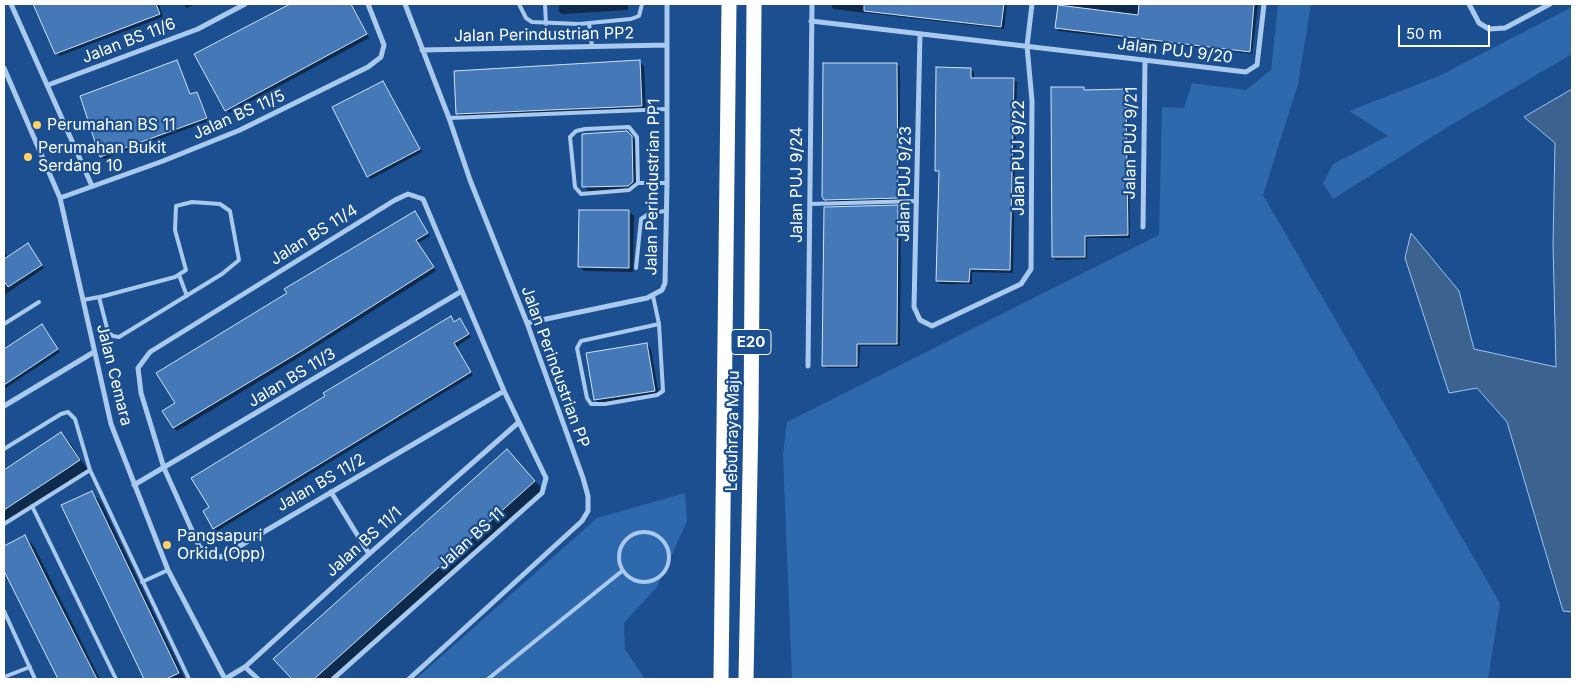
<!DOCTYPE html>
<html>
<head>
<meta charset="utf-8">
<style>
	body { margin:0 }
	#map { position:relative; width:1576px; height:683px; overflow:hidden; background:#1b4f8f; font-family:Inter,sans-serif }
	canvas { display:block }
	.frame { position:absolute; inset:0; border:5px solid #fff; pointer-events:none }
	.scale { position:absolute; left:1398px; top:25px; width:92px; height:22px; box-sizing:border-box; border:2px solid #fff; border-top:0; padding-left:6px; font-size:15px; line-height:18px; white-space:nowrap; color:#fff; -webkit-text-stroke:4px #1b4f8f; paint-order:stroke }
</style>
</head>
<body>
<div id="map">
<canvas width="1576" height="683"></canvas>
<div class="frame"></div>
<div class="scale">50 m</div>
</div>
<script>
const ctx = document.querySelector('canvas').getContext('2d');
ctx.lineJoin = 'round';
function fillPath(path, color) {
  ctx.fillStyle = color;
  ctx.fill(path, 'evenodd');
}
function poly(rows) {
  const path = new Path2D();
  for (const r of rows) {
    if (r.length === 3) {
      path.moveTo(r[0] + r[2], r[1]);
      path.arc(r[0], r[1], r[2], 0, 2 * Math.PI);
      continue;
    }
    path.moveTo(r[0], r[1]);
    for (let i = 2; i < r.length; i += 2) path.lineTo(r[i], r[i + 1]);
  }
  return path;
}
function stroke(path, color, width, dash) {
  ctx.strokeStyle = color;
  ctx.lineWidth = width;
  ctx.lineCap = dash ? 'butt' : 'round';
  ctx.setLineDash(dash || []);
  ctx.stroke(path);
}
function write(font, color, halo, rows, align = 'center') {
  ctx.font = font + ' Inter,sans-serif';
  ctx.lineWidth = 4.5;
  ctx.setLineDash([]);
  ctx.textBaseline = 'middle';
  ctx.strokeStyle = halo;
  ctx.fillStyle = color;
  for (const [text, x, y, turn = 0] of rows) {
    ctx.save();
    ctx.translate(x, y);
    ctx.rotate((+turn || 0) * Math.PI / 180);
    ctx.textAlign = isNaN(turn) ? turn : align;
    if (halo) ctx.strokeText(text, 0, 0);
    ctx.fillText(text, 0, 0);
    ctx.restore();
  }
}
const green = poly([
	[1278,4,1311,4,1298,84,1263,195,1500,603,1488,679,792,679,783,455,787,422,1159,235,1162,107,1184,108,1192,83,1246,90,1271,70],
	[1572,7,1572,54,1451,125,1333,199,1323,183,1333,164,1388,136,1349,111,1439,76],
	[685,493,687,521,657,587,624,623,625,649,645,679,416,679,597,518]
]);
const water = poly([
	[1572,89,1572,612,1563,611,1507,422,1477,388,1449,393,1405,258,1411,233,1459,291,1474,349,1556,367,1553,245,1555,143,1524,117,1572,89]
]);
const shadow = poly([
	[35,4,159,4,163,17,59,56],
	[183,4,195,4,187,8],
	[292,4,352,4,369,38,229,113,196,54],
	[559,4,628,4,628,10,562,14,559,11],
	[831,4,1007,4,1004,29,833,9],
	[1060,4,1258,4,1252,54,1059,31,1056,28],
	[177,62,191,95,197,93,199,96,209,121,104,159,101,156],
	[639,62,644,66,646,111,462,118,457,113],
	[897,64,900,67,900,200,828,202,825,199],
	[971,69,974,72,974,79,1014,79,1017,82,1013,273,972,272,972,284,940,284,937,281,940,174,937,171],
	[383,83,422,152,371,179,368,176],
	[1083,88,1086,91,1125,91,1128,94,1130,238,1087,238,1087,259,1056,260,1053,257],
	[632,137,636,142,637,187,633,190,588,191,584,186],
	[898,208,901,211,900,346,860,346,859,368,826,368,823,365,825,209],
	[629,212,634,216,633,272,584,271,580,267],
	[417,215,430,236,418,243,436,271,306,353,177,431,174,428,164,411,176,404,289,294],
	[31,248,44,268,4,295,4,251,11,262],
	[451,318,455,323,463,323,471,337,456,347,473,375,217,531,214,528,211,507],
	[45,329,60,352,4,389,4,355],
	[647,344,651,349,659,395,600,404,595,400],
	[61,434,70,443,88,470,4,525,4,471],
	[516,460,544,491,334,679,294,679,275,659],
	[92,493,101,502,185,679,146,679,63,506],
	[25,537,34,546,100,679,59,679,4,568,4,547]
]);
const building = poly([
	[33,4,156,4,160,14,55,54,33,4],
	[290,4,351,4,367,34,225,111,194,54,290,4],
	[864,4,1004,4,1001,27,864,11,864,4],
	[1139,4,1254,4,1250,52,1055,28,1058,5,1138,15,1139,4],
	[177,60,190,94,197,92,207,118,100,157,80,96,177,60],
	[640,60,642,106,456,114,454,71,640,60],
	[823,63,897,63,898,198,824,200,822,197,823,63],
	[936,67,971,68,971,78,1014,78,1010,270,970,269,969,282,936,281,939,171,935,171,936,67],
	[383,81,420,149,367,177,332,107,383,81],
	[1051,87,1084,87,1084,90,1126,89,1128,235,1085,236,1085,257,1052,257,1051,87],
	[627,131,632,136,633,182,628,186,582,187,582,134,627,131],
	[898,205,897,344,857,344,857,366,822,366,824,207,898,205],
	[579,210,629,210,629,268,578,267,579,210],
	[415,211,428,233,416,240,434,267,303,350,173,428,162,411,175,403,156,373,287,293,284,289,415,211],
	[28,243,42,265,8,287,4,281,4,259,28,243],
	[451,316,454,322,460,318,469,334,454,343,471,372,213,529,203,511,209,507,191,478,325,396,323,393,451,316],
	[42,324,58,349,4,385,4,349,42,324],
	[647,343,655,391,594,400,586,353,647,343],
	[61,432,80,460,4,510,4,470,61,432],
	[507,449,535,481,314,679,292,679,273,659,507,449],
	[92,491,179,673,166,679,144,679,61,505,92,491],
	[25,535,51,588,97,679,58,679,4,571,4,546,25,535]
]);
const service = poly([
	[519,4,526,18,532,22,579,24,631,19,639,16,642,4],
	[545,4,546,24],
	[589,23,592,46],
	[449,118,667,109],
	[638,183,637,137,629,127,585,129,576,131,570,137,575,187,581,194,629,190,638,183,667,183],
	[810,204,917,201],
	[636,268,641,219,650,213,665,211],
	[179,275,187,296],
	[653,296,659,324,663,391,657,395,605,404,591,404,587,398,577,348,581,341,659,324],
	[83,300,99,297,104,296,175,277,186,270,175,230,176,206,192,202,220,204,230,211,239,260,222,274,119,337,113,336,108,332,99,297],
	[4,324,39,302],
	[4,449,61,414,68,412,75,419,90,470,189,679],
	[32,506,116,679],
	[4,524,90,470],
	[644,557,25],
	[142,582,168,570],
	[4,611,35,679],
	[4,677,30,667],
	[488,679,622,571]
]);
const minor = poly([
	[11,4,92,186],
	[405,4,449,118,470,180,527,323,583,478,588,496,588,511,582,521,409,679],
	[1469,4,1479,23,1489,29,1505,28,1550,4],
	[811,21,1246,72,1257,65,1264,4],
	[920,34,914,307,920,320,932,326,1021,284,1031,269,1032,101,1027,46,1032,4],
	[422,50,667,45],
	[4,68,60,198,111,424,168,570,225,679],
	[48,85,198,29,245,4],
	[60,198,163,161,240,130,368,67,381,57,384,45,368,4],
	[1143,227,1145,60],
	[527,323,647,298,662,290,665,283,667,183,667,4],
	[808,366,812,4],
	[4,406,94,352],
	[134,485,462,291],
	[331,492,369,554],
	[245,667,258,679],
	[225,679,245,667,369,554,519,422],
	[333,679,542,493,546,478,504,391,423,199,408,194,395,200,150,352,138,368,141,393,164,468,199,546,210,556,221,557,504,391]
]);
const motorway = poly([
	[721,679,729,4],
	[746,679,751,417,754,4]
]);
const markers = [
	[37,125,5,"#ffd166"],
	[28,157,5,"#ffd166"],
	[167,545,5,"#ffd166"]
];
const shields = [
	[751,342,40]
];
const shieldNames = [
	["E20",751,342]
];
const streetNames = [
	["Jalan Perindustrian PP2",544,35,-1],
	["Jalan BS 11/6",129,41,-21],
	["Jalan PUJ 9/20",1175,51,7],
	["Jalan BS 11/5",239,115,-24],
	["Jalan PUJ 9/21",1131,143,-89],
	["Jalan PUJ 9/22",1019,158,-90],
	["Jalan PUJ 9/23",905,184,-89],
	["Jalan PUJ 9/24",797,185,-90],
	["Jalan Perindustrian PP1",653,187,-89],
	["Jalan BS 11/4",314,235,-32],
	["Jalan Perindustrian PP",555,367,70],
	["Jalan Cemara",114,375,76],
	["Jalan BS 11/3",292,378,-31],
	["Lebuhraya Maju",733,431,-89],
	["Jalan BS 11/2",321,483,-30],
	["Jalan BS 11",471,539,-42],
	["Jalan BS 11/1",364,542,-42]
];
const poiNames = [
	["Perumahan BS 11",47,125],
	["Perumahan Bukit",38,148],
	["Serdang 10",38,166],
	["Pangsapuri",177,536],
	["Orkid (Opp)",177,554]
];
fillPath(green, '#2e69ad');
fillPath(water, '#3c6290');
stroke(water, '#9cc4f0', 1);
fillPath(shadow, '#0007');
fillPath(building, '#4478b7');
stroke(building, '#cfe3fa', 1);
stroke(service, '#a9c9ee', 4);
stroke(minor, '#a9c9ee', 5);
stroke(motorway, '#fff', 15);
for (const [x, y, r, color] of markers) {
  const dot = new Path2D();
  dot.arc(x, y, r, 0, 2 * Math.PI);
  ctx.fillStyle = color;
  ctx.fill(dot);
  stroke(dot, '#1b4f8f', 2);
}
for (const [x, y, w] of shields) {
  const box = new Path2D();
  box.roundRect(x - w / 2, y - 12.5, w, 25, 4);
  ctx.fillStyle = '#1b4f8f';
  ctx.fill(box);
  stroke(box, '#fff', 1);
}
write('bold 15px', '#fff', null, shieldNames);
write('16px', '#fff', '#1b4f8f', streetNames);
write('16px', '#fff', '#1b4f8f', poiNames, 'left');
</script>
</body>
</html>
